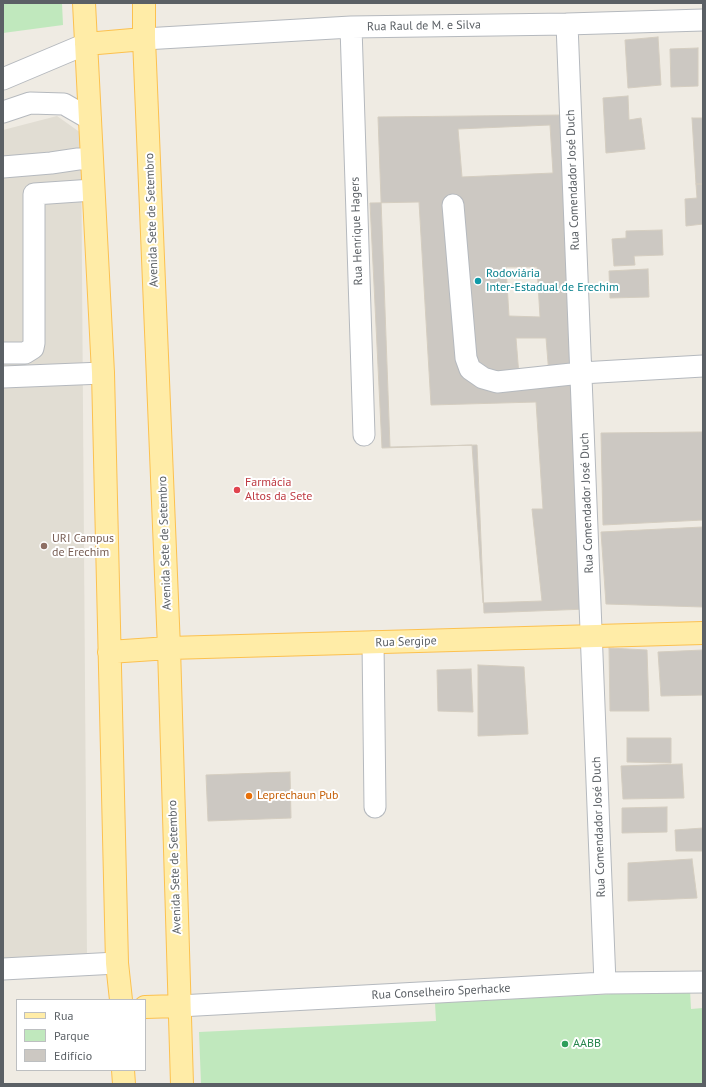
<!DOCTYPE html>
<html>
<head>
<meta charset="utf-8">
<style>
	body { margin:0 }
	#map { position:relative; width:706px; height:1087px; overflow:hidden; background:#efebe3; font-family:"PT Sans",sans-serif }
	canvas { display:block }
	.frame { position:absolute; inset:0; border:4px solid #5b6065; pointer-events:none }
	.legend { position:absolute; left:16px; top:999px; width:130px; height:72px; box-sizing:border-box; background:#fff; border:1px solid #bdbfc1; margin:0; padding:5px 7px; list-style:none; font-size:12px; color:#5b6065 }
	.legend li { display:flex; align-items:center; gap:8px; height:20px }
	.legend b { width:20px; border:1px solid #bdbfc1 }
</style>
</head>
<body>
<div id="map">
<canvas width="706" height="1087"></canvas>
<div class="frame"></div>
<ul class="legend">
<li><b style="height:5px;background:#ffeca7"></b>Rua</li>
<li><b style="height:11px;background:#c0e8bd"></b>Parque</li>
<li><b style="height:11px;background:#ccc8c2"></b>Edifício</li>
</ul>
</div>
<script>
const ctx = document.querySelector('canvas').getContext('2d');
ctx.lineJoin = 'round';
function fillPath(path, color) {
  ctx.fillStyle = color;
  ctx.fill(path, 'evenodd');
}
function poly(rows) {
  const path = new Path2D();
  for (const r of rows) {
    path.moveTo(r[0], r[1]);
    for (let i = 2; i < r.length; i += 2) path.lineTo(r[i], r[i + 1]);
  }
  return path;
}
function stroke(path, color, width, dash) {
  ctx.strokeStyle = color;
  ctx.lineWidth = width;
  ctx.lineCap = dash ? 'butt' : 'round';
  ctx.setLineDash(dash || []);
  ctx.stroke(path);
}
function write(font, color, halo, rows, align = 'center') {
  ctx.font = font + ' "PT Sans",sans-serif';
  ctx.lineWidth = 4;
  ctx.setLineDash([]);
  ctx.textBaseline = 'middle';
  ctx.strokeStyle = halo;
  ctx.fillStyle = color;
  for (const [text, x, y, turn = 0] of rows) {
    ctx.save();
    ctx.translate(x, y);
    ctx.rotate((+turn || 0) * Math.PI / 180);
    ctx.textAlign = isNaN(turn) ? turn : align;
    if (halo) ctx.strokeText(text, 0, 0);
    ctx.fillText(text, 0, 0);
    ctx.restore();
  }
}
const education = poly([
	[57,116,81,133,87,960,3,965,3,130]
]);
const green = poly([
	[3,3,62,3,63,25,3,33],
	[690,990,691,1009,703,1008,703,1084,201,1084,199,1032,436,1021,435,1003]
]);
const building = poly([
	[658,37,661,85,628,88,625,40,658,37],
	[698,48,698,86,671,87,670,49,698,48],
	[628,96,629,120,641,118,645,149,606,153,603,98,628,96],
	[564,115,587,609,484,613,477,445,390,447,378,117,564,115],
	[692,118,703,118,703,184,696,184,692,118],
	[550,125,553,173,462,177,458,129,550,125],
	[696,184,703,184,703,224,686,226,685,199,697,198,696,184],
	[419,202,431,405,536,402,543,509,532,509,542,601,483,603,472,445,382,448,370,203,419,202],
	[662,230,663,255,634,256,635,265,614,266,612,239,626,238,626,231,662,230],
	[506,267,537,267,540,317,509,316,506,267],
	[648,269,649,297,610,298,609,271,648,269],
	[516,338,546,338,550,387,520,388,516,338],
	[703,432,703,520,603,525,601,433,703,432],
	[703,527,703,607,606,604,601,532,703,527],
	[609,648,647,650,649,711,610,711,609,648],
	[703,650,703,695,661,696,658,652,703,650],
	[478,665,524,667,528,734,478,736,478,665],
	[471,669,473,712,438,711,437,670,471,669],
	[627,738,671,738,671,763,627,762,627,738],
	[682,764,684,798,623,799,621,766,682,764],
	[290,772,291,818,208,821,206,775,290,772],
	[667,807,667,832,622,833,622,808,667,807],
	[703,828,703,851,676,851,675,830,703,828],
	[692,859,697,898,628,901,628,863,692,859]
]);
const minor = poly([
	[567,24,605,983],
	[351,27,364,435],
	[144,39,351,27,567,24,703,20],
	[3,79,86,44],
	[3,112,30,103,64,104,90,119],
	[3,167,51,163,78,159,91,159],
	[453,205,466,358,470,369,483,378,497,382,581,373,703,366],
	[3,353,25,353,33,348,34,343,34,194,93,190],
	[3,377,103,373],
	[373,642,375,807],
	[3,969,117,963],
	[179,1006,605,983,703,982]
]);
const major = poly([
	[84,3,103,373,117,963,121,1000],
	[144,3,144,39,169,648,182,1084],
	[86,44,144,39],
	[109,652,169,648,703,633],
	[145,1007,179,1006],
	[123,1070,124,1084]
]);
const markers = [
	[478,281,4,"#0f9aa8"],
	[237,490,4,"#e0444e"],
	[44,546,4,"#8d6e63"],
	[249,796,4,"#e8710a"],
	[565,1044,4,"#2e9e5b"]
];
const streetNames = [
	["Rua Raul de M. e Silva",424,26,-1],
	["Rua Comendador José Duch",573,180,-92],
	["Avenida Sete de Setembro",152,220,-92],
	["Rua Henrique Hagers",357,231,-92],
	["Rua Comendador José Duch",587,503,-92],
	["Avenida Sete de Setembro",165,543,-92],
	["Rua Sergipe",406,642,-2],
	["Rua Comendador José Duch",599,827,-92],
	["Avenida Sete de Setembro",175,867,-92],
	["Rua Conselheiro Sperhacke",441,992,-3]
];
const cultureNames = [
	["Rodoviária",486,274],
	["Inter-Estadual de Erechim",486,288]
];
const healthNames = [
	["Farmácia",245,483],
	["Altos da Sete",245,497]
];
const educationNames = [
	["URI Campus",52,539],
	["de Erechim",52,553]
];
const foodNames = [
	["Leprechaun Pub",257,796]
];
const leisureNames = [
	["AABB",573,1044]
];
fillPath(education, '#e1ddd3');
fillPath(green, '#c0e8bd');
fillPath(building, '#ccc8c2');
stroke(building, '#d4cdc0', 1);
stroke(minor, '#b5b9be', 23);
stroke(major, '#fcc14f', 24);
stroke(minor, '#fff', 21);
stroke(major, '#ffeca7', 22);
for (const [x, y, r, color] of markers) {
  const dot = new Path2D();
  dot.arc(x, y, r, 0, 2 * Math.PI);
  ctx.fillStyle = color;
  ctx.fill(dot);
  stroke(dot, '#fff', 1.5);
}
write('12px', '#5b6065', '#fff', streetNames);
write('12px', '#0d838f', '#fff', cultureNames, 'left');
write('12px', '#be3a42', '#fff', healthNames, 'left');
write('12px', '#785e54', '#fff', educationNames, 'left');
write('12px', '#c56008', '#fff', foodNames, 'left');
write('12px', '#27864d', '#fff', leisureNames, 'left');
</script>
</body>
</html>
